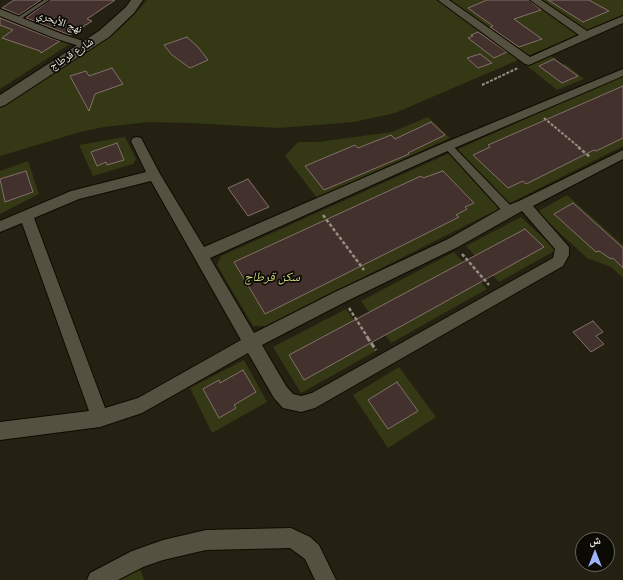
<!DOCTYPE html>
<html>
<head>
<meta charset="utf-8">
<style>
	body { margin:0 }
	#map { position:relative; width:623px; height:580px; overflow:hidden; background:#252112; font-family:Spectral,"Noto Naskh Arabic",serif }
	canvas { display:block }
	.north { position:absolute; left:575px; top:532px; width:40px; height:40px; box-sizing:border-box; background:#0c0a05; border:1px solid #67645d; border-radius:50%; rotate:0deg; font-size:11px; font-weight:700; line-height:16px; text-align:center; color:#efece2 }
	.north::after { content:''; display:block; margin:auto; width:14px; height:18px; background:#9fb3fd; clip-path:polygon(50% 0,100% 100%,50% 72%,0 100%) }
</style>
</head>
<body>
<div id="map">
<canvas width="623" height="580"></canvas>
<div class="north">ش</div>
</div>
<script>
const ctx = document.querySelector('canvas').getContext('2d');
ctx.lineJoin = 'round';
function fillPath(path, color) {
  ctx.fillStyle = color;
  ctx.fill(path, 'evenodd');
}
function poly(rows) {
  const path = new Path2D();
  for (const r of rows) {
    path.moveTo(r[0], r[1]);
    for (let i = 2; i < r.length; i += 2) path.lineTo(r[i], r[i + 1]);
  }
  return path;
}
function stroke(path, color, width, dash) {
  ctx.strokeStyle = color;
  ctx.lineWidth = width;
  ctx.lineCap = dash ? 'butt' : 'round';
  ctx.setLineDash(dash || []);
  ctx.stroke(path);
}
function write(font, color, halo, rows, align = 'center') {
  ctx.font = font + ' Spectral,"Noto Naskh Arabic",serif';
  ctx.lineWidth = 3.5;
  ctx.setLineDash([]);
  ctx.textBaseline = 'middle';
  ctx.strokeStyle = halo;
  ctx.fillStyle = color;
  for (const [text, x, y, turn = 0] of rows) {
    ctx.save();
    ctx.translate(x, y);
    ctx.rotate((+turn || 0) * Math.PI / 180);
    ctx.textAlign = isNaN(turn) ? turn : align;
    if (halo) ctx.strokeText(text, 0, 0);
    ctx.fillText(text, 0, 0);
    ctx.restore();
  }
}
const green = poly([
	[147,0,623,0,623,15,395,113,354,122,279,128,191,123,148,122,104,127,80,132,0,156,0,106,116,32,135,14],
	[0,15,52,34,70,44,0,89],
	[551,56,563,65,565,64,584,79,557,90,526,65],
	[623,75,623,146,267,326,253,326,217,265,221,256],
	[428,117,450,138,317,198,285,156,298,142,318,142,392,132],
	[125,137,136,159,133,164,93,176,79,145],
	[28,161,39,194,0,214,0,171],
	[567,195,623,245,623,278,611,267,587,258,537,212],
	[521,217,556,250,499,282,466,246],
	[454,252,487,289,391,343,361,301],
	[346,309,376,351,301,393,273,347],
	[244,360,267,402,212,433,190,388],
	[399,367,436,417,388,448,353,395],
	[137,559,144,580,97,580]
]);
const building = poly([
	[14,0,41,0,19,15,2,8,14,0],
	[50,0,115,0,87,19,92,21,70,35,26,18,50,0],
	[487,0,529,0,541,10,514,19,542,39,519,47,490,27,493,26,468,8,487,0],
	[548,0,589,0,609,11,583,22,548,0],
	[0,18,53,39,60,41,41,53,40,51,2,38,13,30,0,25,0,18],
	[478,32,507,52,494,58,468,38,473,36,471,35,478,32],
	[187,37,198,47,208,60,190,68,172,55,164,45,187,37],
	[480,54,492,63,478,68,467,58,480,54],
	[554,59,578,76,562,83,539,66,554,59],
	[112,68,123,84,95,94,89,111,70,76,86,71,89,76,112,68],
	[623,86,623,138,596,151,594,150,526,184,523,181,508,188,473,155,490,147,488,145,623,86],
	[431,122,445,135,408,153,409,154,324,190,305,166,355,145,358,148,391,135,395,139,431,122],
	[117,143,124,160,107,165,106,162,97,166,91,152,117,143],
	[26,171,33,192,5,202,0,179,26,171],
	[443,171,474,203,465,207,467,209,456,215,459,217,265,314,234,262,421,176,423,178,443,171],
	[248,179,269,207,248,216,228,188,248,179],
	[573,203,623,248,623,268,613,258,611,259,599,251,596,252,554,214,573,203],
	[525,229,544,247,304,380,289,355,525,229],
	[593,321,603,332,596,336,604,344,591,352,573,332,593,321],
	[243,370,256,392,234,405,236,408,219,418,203,389,219,380,220,383,243,370],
	[397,382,418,411,388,429,368,400,397,382]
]);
const pathFar2 = poly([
	[482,85,518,68],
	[544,118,580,148]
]);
const pathFar1 = poly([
	[578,147,590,157],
	[323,215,364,270],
	[462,254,489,285],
	[349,308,368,338]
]);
const path = poly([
	[367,337,376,350]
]);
const service = poly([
	[44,0,49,0,18,21,14,20,44,0]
]);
const pedestrian = poly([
	[448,143,451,144,513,208,514,211,513,214,505,214,445,148,443,146,448,143]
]);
const minor = poly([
	[438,0,449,0,530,57,579,35,530,0,541,0,587,31,623,16,623,23,529,65,525,64,438,0],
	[0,9,62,34,92,44,93,46,88,49,54,38,0,16,0,9],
	[623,69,623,76,452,149,210,258,254,333,337,291,448,239,504,207,519,201,623,150,623,159,533,206,569,247,569,255,563,266,315,408,301,412,283,408,274,398,248,353,142,413,100,427,0,440,0,422,89,411,22,223,0,232,0,221,71,191,146,172,131,141,133,138,137,137,141,138,160,174,204,247,444,143,623,69],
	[151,181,241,340,138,398,105,408,34,218,79,199,151,181],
	[522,211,555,249,553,258,312,393,301,396,293,394,286,386,262,345,347,301,458,247,522,211],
	[291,528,310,537,319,545,336,580,315,580,305,559,290,548,206,550,163,560,143,567,118,580,87,580,90,573,132,551,163,540,206,530,291,528]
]);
const tertiary = poly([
	[131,0,143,0,134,13,109,37,5,105,0,107,0,95,99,31,126,7,131,0]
]);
const farStreetnames = [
	["نهج الأبحري",59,23,20],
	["شارع قرطاج",72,55,-33]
];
const parkNames = [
	["سكن قرطاج",272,278]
];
fillPath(green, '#343814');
fillPath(building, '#43312d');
stroke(building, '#84706b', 1);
stroke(service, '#0e0a01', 2);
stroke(pedestrian, '#0e0a01', 2);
stroke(minor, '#0e0a01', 2);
stroke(tertiary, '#0e0a01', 2);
stroke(pathFar2, '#938f83', 2, [3, 1.5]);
stroke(pathFar1, '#938f83', 2.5, [3.5, 2]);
stroke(path, '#938f83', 3, [5, 2.5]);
fillPath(service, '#555140');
fillPath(pedestrian, '#555140');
fillPath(minor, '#555140');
fillPath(tertiary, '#555140');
write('11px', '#efece2', '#0c0a05', farStreetnames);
write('italic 13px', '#c7d27b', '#0c0a05', parkNames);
</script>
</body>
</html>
